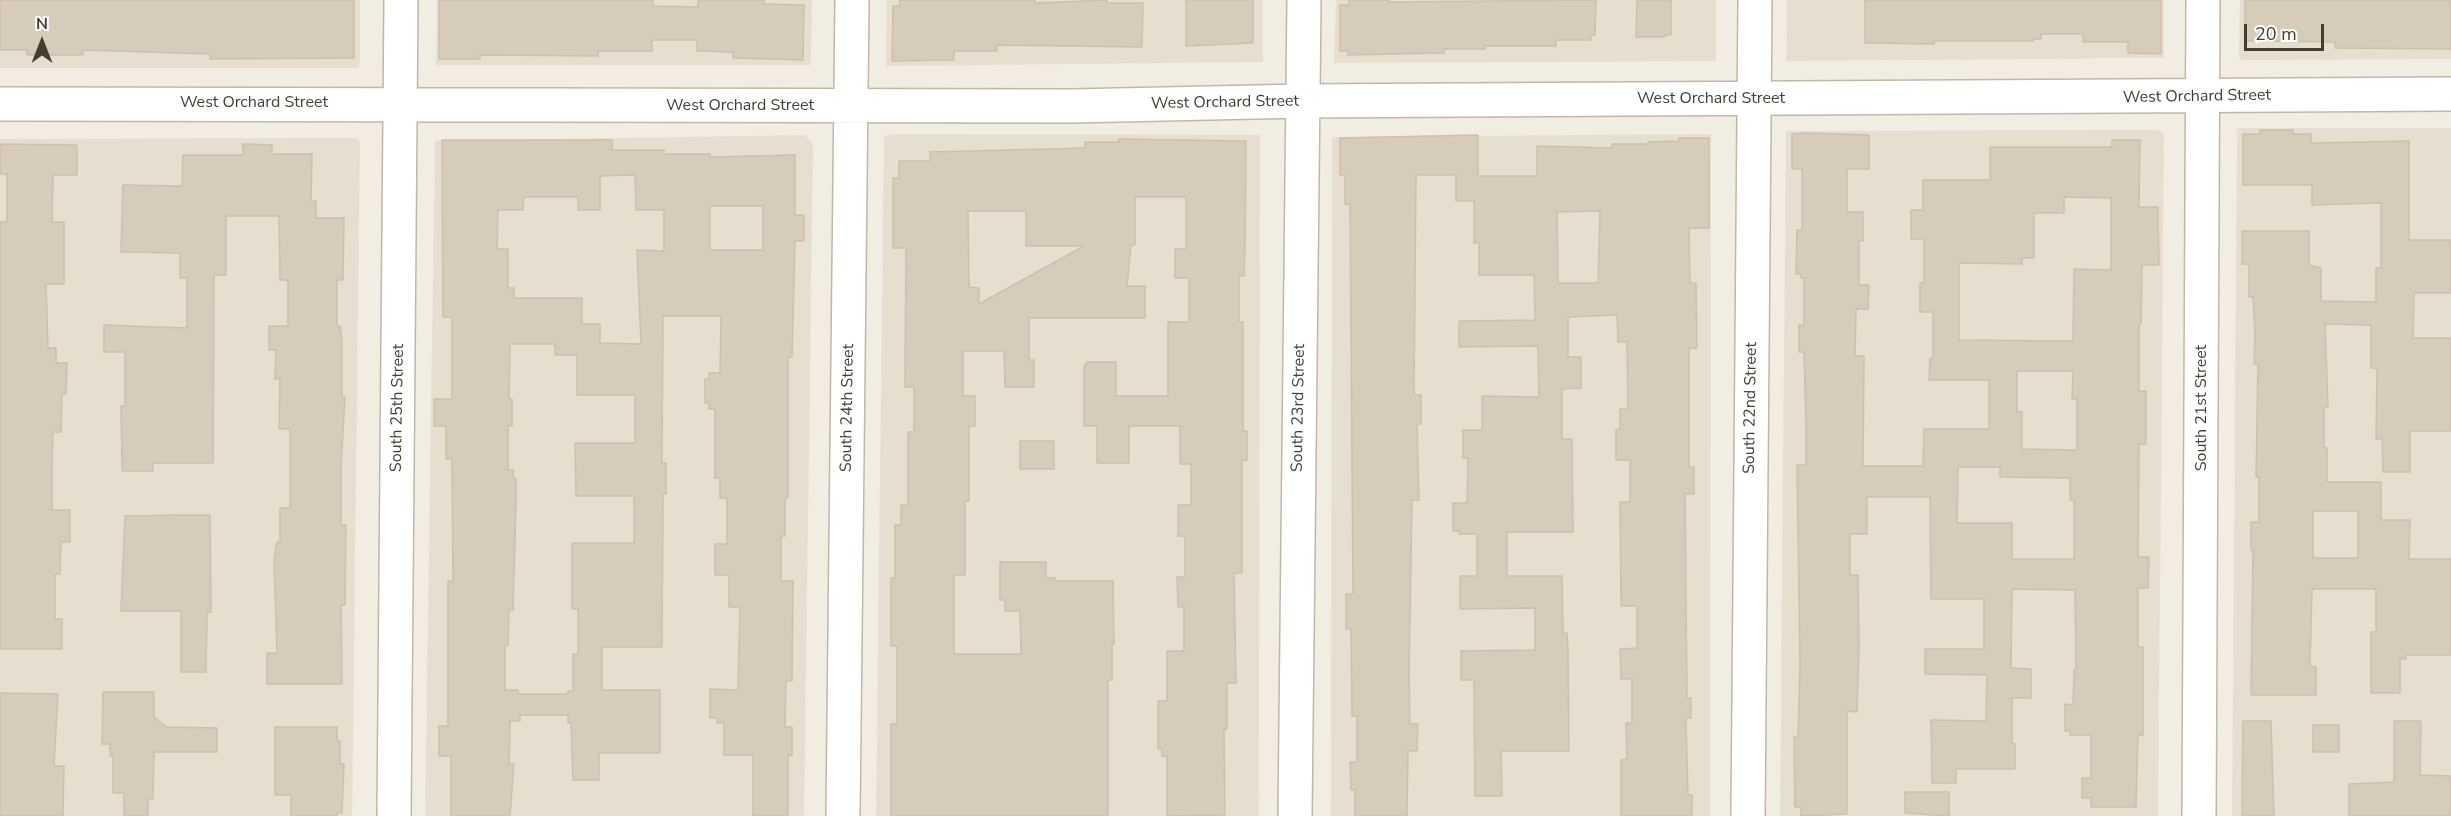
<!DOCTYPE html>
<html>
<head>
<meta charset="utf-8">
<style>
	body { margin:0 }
	#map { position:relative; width:2451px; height:816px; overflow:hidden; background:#f2ede2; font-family:"Nunito Sans",sans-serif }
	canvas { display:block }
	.north { position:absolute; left:12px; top:12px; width:60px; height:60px; -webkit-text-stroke:4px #fff; paint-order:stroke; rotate:0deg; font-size:16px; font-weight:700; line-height:24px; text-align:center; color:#433d32 }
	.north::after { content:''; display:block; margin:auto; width:21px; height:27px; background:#433d32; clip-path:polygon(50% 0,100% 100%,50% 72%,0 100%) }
	.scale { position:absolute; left:2244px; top:24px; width:80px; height:27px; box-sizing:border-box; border:3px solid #433d32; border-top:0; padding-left:8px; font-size:18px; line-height:21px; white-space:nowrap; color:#433d32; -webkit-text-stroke:4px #fff; paint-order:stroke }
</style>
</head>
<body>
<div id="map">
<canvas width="2451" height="816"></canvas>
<div class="north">N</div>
<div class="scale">20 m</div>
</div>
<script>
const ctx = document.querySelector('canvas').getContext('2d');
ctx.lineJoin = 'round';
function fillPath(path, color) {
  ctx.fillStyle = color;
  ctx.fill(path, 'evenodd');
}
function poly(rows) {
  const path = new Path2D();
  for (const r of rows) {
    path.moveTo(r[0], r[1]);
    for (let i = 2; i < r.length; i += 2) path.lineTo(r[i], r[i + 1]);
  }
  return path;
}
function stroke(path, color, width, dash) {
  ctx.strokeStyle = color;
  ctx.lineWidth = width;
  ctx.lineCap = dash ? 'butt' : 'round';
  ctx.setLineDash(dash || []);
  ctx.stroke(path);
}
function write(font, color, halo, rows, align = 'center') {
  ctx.font = font + ' "Nunito Sans",sans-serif';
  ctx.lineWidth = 5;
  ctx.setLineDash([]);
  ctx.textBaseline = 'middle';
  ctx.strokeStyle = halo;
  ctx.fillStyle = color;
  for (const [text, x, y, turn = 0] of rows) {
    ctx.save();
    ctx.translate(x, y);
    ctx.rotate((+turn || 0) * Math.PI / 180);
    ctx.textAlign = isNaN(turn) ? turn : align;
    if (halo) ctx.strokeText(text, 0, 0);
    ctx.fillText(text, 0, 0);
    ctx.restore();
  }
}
const residential = poly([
	[0,0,360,0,360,62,358,68,0,68],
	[437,0,812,0,811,65,436,65],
	[887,0,1263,0,1263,62,886,66],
	[1336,0,1716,0,1716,61,1334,63],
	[1787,0,2164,0,2164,58,1786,61],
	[2240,0,2451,0,2451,59,2242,60,2239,58],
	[2237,128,2451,128,2451,816,2232,816],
	[2158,130,2164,135,2158,816,1780,816,1786,131],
	[896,134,1260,135,1259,816,876,816,884,136],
	[1711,134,1710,816,1331,816,1332,137],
	[805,135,813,144,804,816,425,816,435,141],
	[356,138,360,142,352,816,0,816,0,139]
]);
const building = poly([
	[0,0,354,0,354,58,210,59,210,54,83,50,83,55,27,55,27,50,0,50,0,0],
	[439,0,653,0,653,6,698,7,698,0,764,0,764,4,804,5,803,60,733,58,733,52,697,51,697,40,652,40,652,51,598,51,598,56,480,55,480,59,439,59,439,0],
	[900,0,1035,0,1035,3,1107,0,1107,3,1143,3,1142,47,997,45,997,51,954,51,954,60,892,61,893,6,900,6,900,0],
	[1186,0,1253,0,1253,43,1186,46,1186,0],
	[1349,0,1389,0,1389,2,1596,0,1595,35,1591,36,1591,40,1556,40,1556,46,1485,46,1485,49,1444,49,1444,53,1348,55,1348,51,1340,51,1340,5,1349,5,1349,0],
	[1637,0,1671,0,1671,35,1665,35,1665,37,1636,37,1637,0],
	[1865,0,2161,0,2161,54,2128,53,2128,42,2083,42,2083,34,2041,34,2041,39,2033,39,2033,41,1934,41,1934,44,1865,43,1865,0],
	[2245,0,2451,0,2451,49,2335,48,2335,42,2245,41,2245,0],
	[2260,130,2293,130,2293,134,2311,134,2311,143,2409,141,2409,240,2451,240,2451,293,2414,293,2413,338,2451,338,2451,431,2410,431,2410,472,2383,472,2382,439,2376,439,2377,368,2371,368,2371,325,2325,324,2328,407,2324,407,2324,448,2327,448,2327,482,2381,482,2381,520,2410,520,2409,559,2451,559,2451,655,2406,655,2406,659,2400,659,2400,693,2371,693,2371,632,2376,632,2376,589,2312,589,2310,667,2316,667,2316,695,2251,695,2253,550,2251,550,2251,522,2259,522,2259,477,2256,477,2258,364,2254,364,2255,332,2253,297,2249,297,2249,264,2242,264,2242,231,2309,231,2309,265,2321,268,2321,301,2376,302,2376,268,2381,268,2381,203,2312,205,2312,185,2243,185,2243,134,2260,134,2260,130],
	[2313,511,2358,511,2358,558,2313,558,2313,511],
	[1806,133,1869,135,1869,169,1847,169,1847,212,1863,212,1863,241,1859,240,1859,285,1869,285,1868,309,1856,309,1855,356,1864,356,1863,466,1923,466,1924,429,1989,429,1989,380,1929,380,1930,358,1933,358,1933,312,1920,312,1920,283,1924,283,1924,239,1911,239,1911,210,1923,210,1923,180,1990,180,1990,147,2112,147,2112,140,2140,140,2139,207,2158,207,2159,265,2142,265,2141,324,2139,324,2139,391,2146,391,2146,444,2139,444,2138,557,2149,557,2148,588,2138,588,2138,647,2143,647,2143,735,2138,735,2136,807,2091,807,2091,798,2082,798,2082,778,2091,778,2091,735,2070,735,2070,731,2065,731,2065,704,2073,705,2074,670,2076,670,2075,590,2012,589,2011,668,2031,669,2031,698,2012,698,2012,743,2015,744,2015,769,1956,769,1956,783,1932,783,1931,720,1986,721,1987,675,1925,674,1925,649,1984,649,1984,599,1931,599,1930,497,1867,497,1867,534,1850,534,1850,575,1858,575,1859,648,1857,712,1847,711,1847,814,1801,816,1801,807,1795,807,1794,737,1798,737,1800,665,1797,465,1806,465,1806,424,1804,352,1799,352,1799,325,1804,325,1804,278,1801,278,1801,274,1796,274,1797,230,1802,230,1802,169,1792,169,1792,134,1806,133],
	[2064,197,2111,198,2111,270,2074,269,2073,341,1959,340,1959,263,2022,264,2022,258,2034,258,2034,213,2064,213,2064,197],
	[2017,371,2073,371,2072,399,2077,399,2077,450,2022,449,2022,412,2017,412,2017,371],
	[1958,467,2000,467,2000,477,2070,478,2070,500,2074,500,2074,559,2012,559,2012,523,1957,523,1958,467],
	[1478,135,1478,176,1537,176,1537,146,1612,148,1612,144,1648,144,1648,142,1679,141,1679,138,1709,138,1709,228,1689,228,1690,283,1696,283,1697,348,1689,348,1689,467,1694,467,1694,494,1685,494,1687,698,1691,698,1691,718,1686,718,1687,759,1688,795,1692,795,1692,816,1621,816,1621,760,1627,759,1626,723,1632,723,1632,679,1621,679,1620,649,1637,648,1637,606,1621,606,1620,502,1630,502,1630,460,1616,460,1616,430,1620,429,1620,409,1628,409,1627,342,1618,342,1617,315,1568,317,1568,357,1581,357,1581,388,1562,389,1562,439,1572,439,1573,532,1507,532,1507,576,1562,576,1563,634,1567,633,1568,650,1569,751,1501,751,1502,796,1475,796,1474,680,1461,680,1461,651,1535,650,1535,608,1460,609,1460,576,1477,576,1477,534,1459,534,1459,531,1453,531,1453,503,1467,503,1468,458,1463,458,1463,430,1482,430,1482,396,1539,397,1538,346,1459,347,1459,321,1535,320,1534,275,1479,275,1479,243,1474,243,1474,201,1456,201,1456,175,1416,175,1414,395,1421,395,1421,424,1417,424,1419,500,1412,500,1409,676,1410,724,1418,724,1417,751,1408,751,1407,816,1355,816,1355,790,1351,790,1350,762,1357,762,1357,716,1352,716,1351,629,1346,629,1346,594,1353,594,1350,204,1345,204,1345,175,1340,175,1340,138,1478,135],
	[1600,211,1598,283,1558,283,1557,212,1600,211],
	[1119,139,1246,141,1245,244,1244,276,1239,276,1239,322,1243,322,1243,431,1247,431,1247,460,1242,460,1242,573,1234,573,1236,683,1227,683,1227,729,1224,729,1225,815,1167,816,1167,756,1162,756,1162,749,1158,749,1158,701,1167,701,1167,651,1184,651,1184,607,1178,607,1177,577,1185,577,1185,536,1178,536,1178,505,1191,505,1191,464,1180,464,1180,426,1129,426,1129,463,1097,463,1097,426,1084,426,1084,367,1087,362,1116,362,1116,396,1168,396,1168,322,1189,322,1189,278,1175,278,1175,249,1186,249,1186,197,1135,197,1135,245,1131,245,1127,286,1145,286,1145,318,1029,318,1029,360,1034,360,1034,387,1005,387,1004,351,963,351,963,396,975,396,975,426,969,426,969,501,965,501,965,575,954,575,954,654,1021,654,1020,611,1005,611,1005,600,1000,600,1000,562,1046,562,1046,578,1055,578,1055,581,1113,581,1114,644,1112,644,1112,680,1108,680,1108,816,891,816,891,724,897,724,897,646,891,646,891,578,895,578,895,525,901,525,901,505,908,505,908,432,914,432,914,387,905,387,906,248,893,248,893,178,899,178,899,161,930,161,930,152,1085,148,1085,142,1119,142,1119,139],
	[968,211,1026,211,1026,246,1084,246,979,304,979,288,969,287,968,211],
	[442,140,612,140,612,150,664,150,664,154,710,154,710,157,795,155,795,215,804,215,804,241,795,241,792,357,788,357,788,498,785,498,785,536,781,536,781,581,793,581,792,681,786,681,785,727,792,727,792,756,788,755,788,816,753,816,753,755,724,755,724,723,717,723,717,718,710,718,710,689,738,690,740,607,729,607,729,575,715,575,715,544,727,544,727,498,720,498,720,478,715,478,715,409,709,409,709,403,705,403,705,379,709,379,709,373,720,373,721,316,663,316,662,463,666,463,666,494,663,494,662,647,602,647,602,690,660,690,660,753,599,753,599,780,573,780,571,723,568,723,568,715,520,715,520,721,510,721,509,764,514,764,510,816,451,816,451,756,439,756,439,726,448,726,448,581,453,581,452,463,452,459,446,459,446,426,434,426,434,399,452,399,452,317,443,317,442,140],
	[635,175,636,210,664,210,664,251,637,250,641,344,600,343,600,324,582,324,582,298,514,298,514,288,508,288,508,249,497,249,498,210,523,210,524,197,578,197,578,210,600,210,600,176,635,175],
	[710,206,763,206,763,250,710,250,710,206],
	[510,344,555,344,555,355,577,355,577,395,635,395,635,443,575,443,576,496,634,496,634,543,572,543,572,609,578,609,578,654,573,654,573,691,568,691,568,694,518,694,518,690,505,690,505,645,508,645,509,610,513,610,516,502,516,478,513,478,513,470,508,470,508,426,512,426,512,399,509,399,510,344],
	[0,144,77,145,77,175,53,175,52,222,64,222,64,284,46,284,48,348,56,348,56,363,67,363,66,394,62,394,61,432,53,432,52,465,52,510,70,510,70,542,61,542,60,574,55,574,55,619,62,619,62,649,0,649,0,222,7,222,7,174,0,174,0,144],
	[243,144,272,145,272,154,312,154,311,201,316,201,316,218,344,218,343,280,337,280,337,326,340,326,342,341,342,397,345,397,341,465,341,525,346,525,345,605,341,605,342,684,267,684,267,653,277,653,274,559,277,542,280,542,280,508,290,508,290,429,279,429,280,379,275,379,276,350,269,350,269,326,288,326,288,280,280,280,279,216,226,216,226,275,214,275,213,463,153,463,153,471,122,471,121,406,125,406,125,352,104,352,104,325,187,328,187,278,180,278,180,253,121,252,123,185,182,186,183,155,243,155,243,144],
	[1020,441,1054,441,1054,469,1020,469,1020,441],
	[182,515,210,515,211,612,207,612,206,672,181,672,181,611,121,611,125,516,182,515],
	[103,692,154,692,154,717,167,727,217,728,217,752,154,752,153,799,148,799,148,816,124,816,124,793,113,793,113,756,110,756,110,744,102,744,103,692],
	[0,693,58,694,54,766,64,766,63,816,0,816,0,693],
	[2243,721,2271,721,2274,816,2242,816,2243,721],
	[2394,721,2421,721,2420,775,2451,776,2451,816,2349,816,2349,784,2394,782,2394,721],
	[2313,725,2339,725,2339,752,2313,752,2313,725],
	[275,727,337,727,337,741,340,741,340,764,344,764,342,813,337,813,337,816,291,816,291,795,275,795,275,727],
	[1905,792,1949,792,1949,816,1905,813,1905,792]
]);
const minor = poly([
	[0,104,1072,106,1302,101,2451,94],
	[394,816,401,0],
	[843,816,852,0],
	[1295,816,1304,0],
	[1748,816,1755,0],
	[2199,816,2203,0]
]);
const streetNames = [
	["West Orchard Street",2197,97,-1],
	["West Orchard Street",1711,99],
	["West Orchard Street",254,103],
	["West Orchard Street",1225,103,-1],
	["West Orchard Street",740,106],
	["South 25th Street",398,408,-89],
	["South 24th Street",848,408,-89],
	["South 23rd Street",1299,408,-89],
	["South 22nd Street",1751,408,-89],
	["South 21st Street",2202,408,-90]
];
fillPath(residential, '#e6dfd0');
fillPath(building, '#d7cbba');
stroke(building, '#cec0aa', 1.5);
stroke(minor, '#c0b8a7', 36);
stroke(minor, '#fff', 33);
write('16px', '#433d32', '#fff', streetNames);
</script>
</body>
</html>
